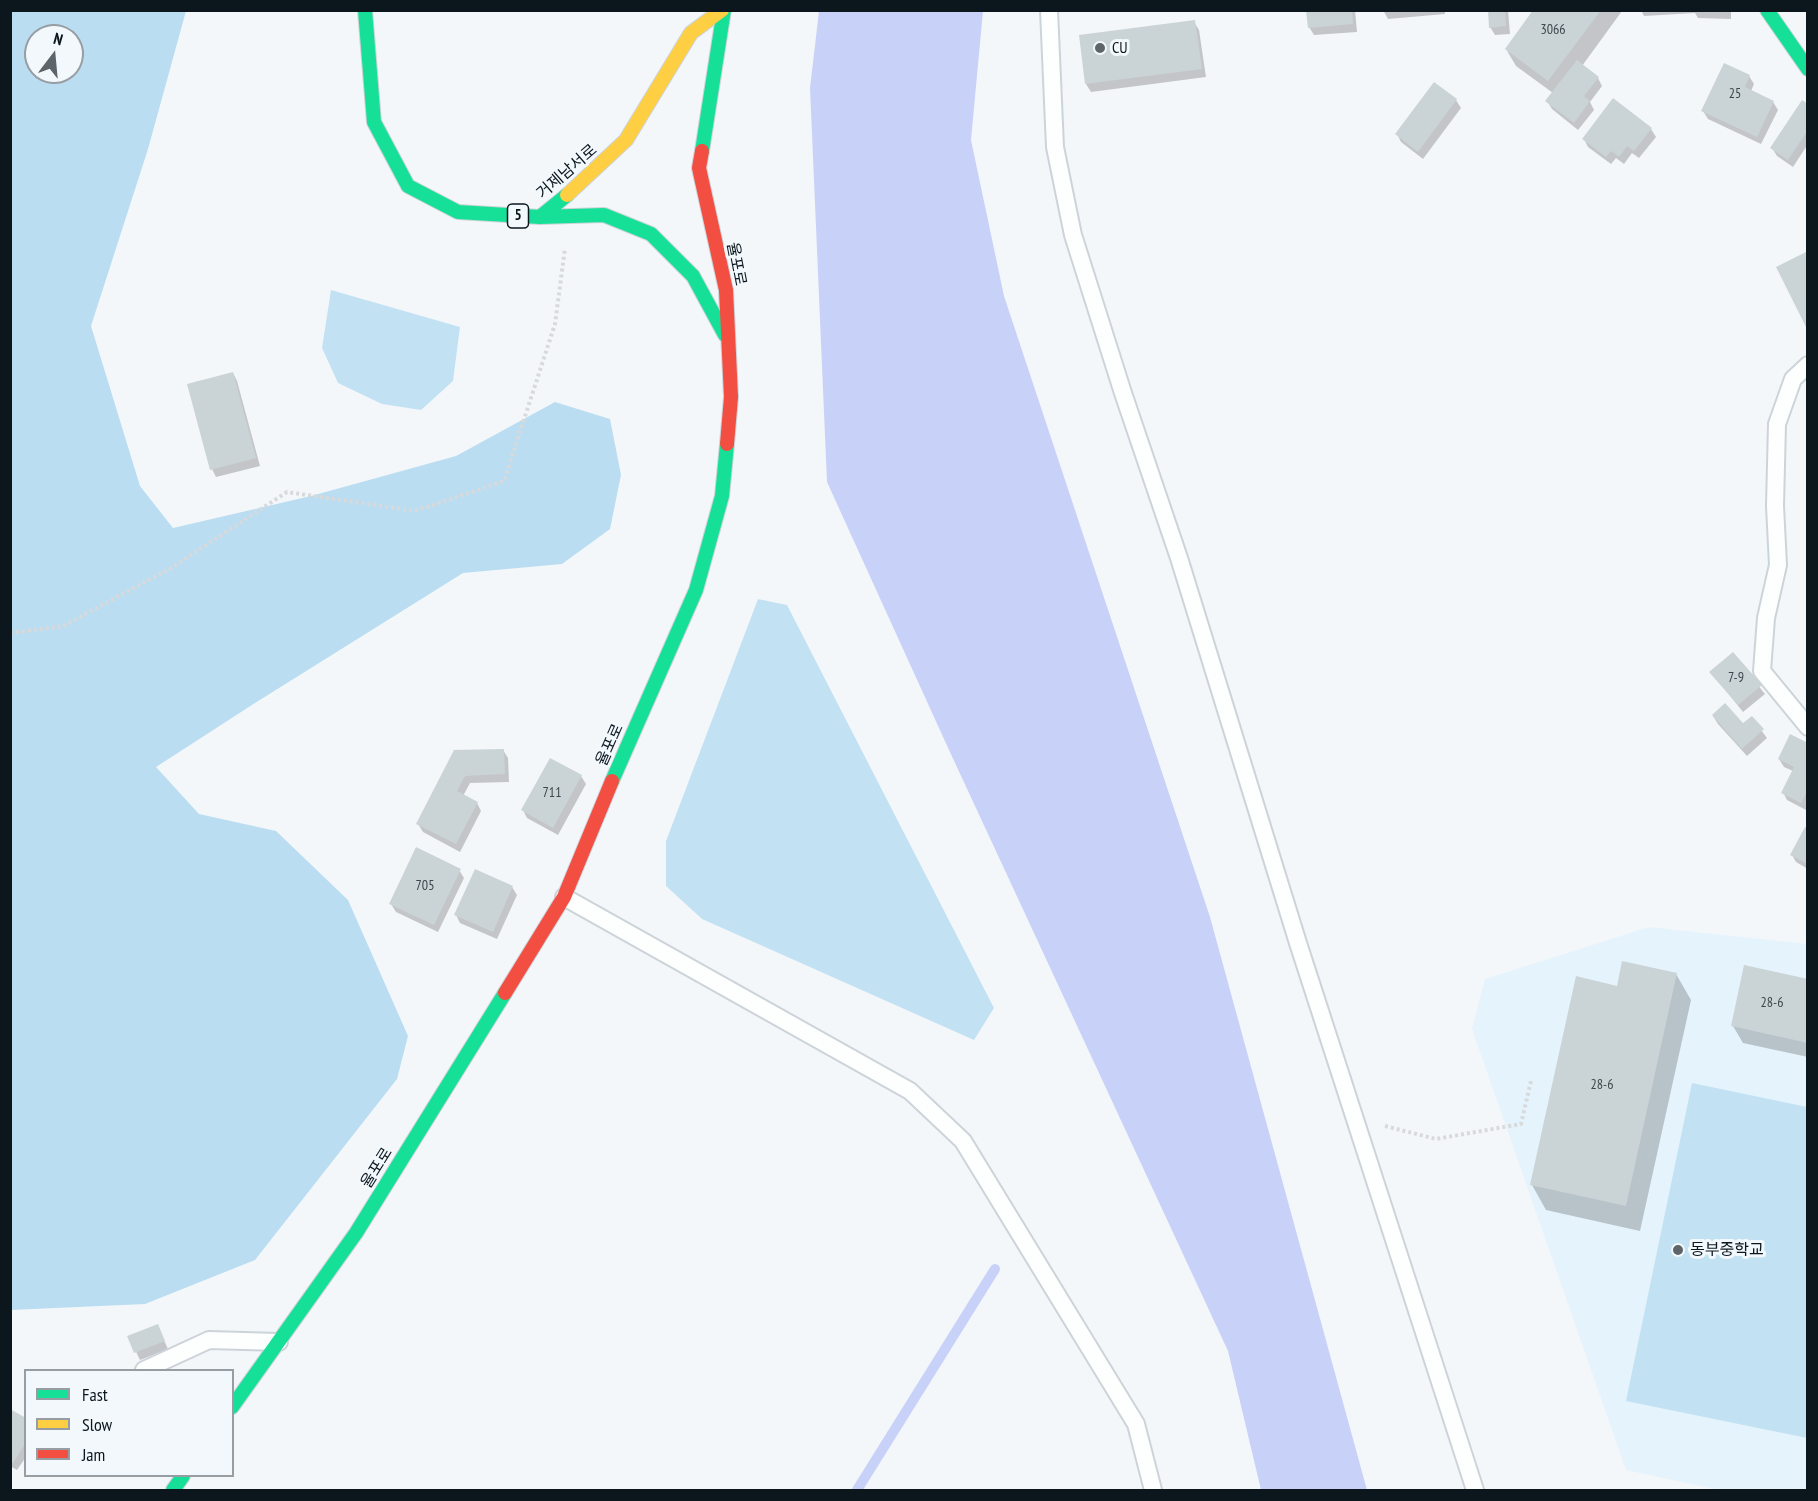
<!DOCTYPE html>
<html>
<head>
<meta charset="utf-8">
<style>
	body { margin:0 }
	#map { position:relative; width:1818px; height:1501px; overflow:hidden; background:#f4f7fa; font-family:"PT Sans Narrow",sans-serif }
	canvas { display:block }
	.frame { position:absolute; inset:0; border:12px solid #0c171d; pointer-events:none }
	.legend { position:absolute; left:24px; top:1369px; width:210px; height:108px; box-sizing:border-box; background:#f2f8fc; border:2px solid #969ea3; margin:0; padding:8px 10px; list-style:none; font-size:18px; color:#0c171d }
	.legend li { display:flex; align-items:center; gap:12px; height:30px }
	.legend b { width:30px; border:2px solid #969ea3 }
	.north { position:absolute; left:24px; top:24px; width:60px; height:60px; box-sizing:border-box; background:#f2f8fc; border:2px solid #969ea3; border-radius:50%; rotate:16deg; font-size:16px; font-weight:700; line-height:24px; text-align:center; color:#0c171d }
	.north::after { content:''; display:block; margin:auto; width:21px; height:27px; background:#5d656a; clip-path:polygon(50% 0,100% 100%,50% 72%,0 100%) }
</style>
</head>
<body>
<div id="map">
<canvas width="1818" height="1501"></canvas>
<div class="frame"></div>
<ul class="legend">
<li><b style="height:8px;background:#16e098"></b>Fast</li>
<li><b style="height:8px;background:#ffcf43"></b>Slow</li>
<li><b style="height:8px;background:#f24e42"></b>Jam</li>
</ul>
<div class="north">N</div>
</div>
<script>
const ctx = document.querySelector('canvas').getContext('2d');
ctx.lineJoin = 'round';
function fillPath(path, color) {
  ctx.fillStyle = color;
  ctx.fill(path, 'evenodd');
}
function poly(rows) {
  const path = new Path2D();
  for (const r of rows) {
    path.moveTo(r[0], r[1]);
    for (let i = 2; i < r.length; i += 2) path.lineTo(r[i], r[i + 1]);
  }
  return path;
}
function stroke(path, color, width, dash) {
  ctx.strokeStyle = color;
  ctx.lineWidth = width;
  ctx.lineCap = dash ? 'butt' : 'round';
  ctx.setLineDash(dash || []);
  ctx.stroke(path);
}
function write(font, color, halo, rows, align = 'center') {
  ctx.font = font + ' "PT Sans Narrow","Noto Sans KR",sans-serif';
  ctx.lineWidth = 6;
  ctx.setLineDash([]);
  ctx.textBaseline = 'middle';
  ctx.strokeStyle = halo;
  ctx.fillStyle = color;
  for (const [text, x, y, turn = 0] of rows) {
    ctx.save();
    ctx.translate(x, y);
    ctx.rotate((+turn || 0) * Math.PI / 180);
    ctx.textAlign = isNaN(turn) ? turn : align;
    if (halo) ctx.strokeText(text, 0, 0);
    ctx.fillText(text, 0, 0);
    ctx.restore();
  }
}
const built = poly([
	[1649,927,1807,944,1807,1490,1719,1490,1626,1470,1472,1029,1485,979]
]);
const green = poly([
	[331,290,460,327,453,381,421,410,382,404,338,383,322,348],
	[758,599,787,605,994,1008,974,1040,702,919,666,886,666,841],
	[1692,1083,1807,1107,1807,1438,1626,1401]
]);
const forest = poly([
	[10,11,186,11,148,149,91,326,140,486,173,528,311,496,456,456,555,402,610,419,621,475,610,529,562,564,463,573,255,703,156,767,199,814,276,831,348,900,408,1036,397,1079,255,1260,145,1304,11,1310],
	[36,36,72,36,72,72,36,72]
]);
const water = poly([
	[819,11,983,11,971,140,1004,296,1210,917,1367,1490,1261,1490,1228,1351,949,750,827,482,810,88]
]);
const shadow = poly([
	[1308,10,1355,10,1357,32,1314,35,1309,27],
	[1383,10,1445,10,1445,14,1388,19],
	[1489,10,1508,10,1510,34,1495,35,1490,27],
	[1535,10,1622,11,1582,66,1598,78,1602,86,1590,102,1594,110,1578,130,1552,109,1547,101,1553,93,1516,66,1506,49],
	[1641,10,1731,10,1731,19,1698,18,1695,13,1644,16],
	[1194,22,1199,30,1206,77,1091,92,1086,84,1080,37],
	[1749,76,1754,84,1751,91,1773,102,1778,110,1761,144,1708,119,1703,111],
	[1434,84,1456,100,1461,108,1423,159,1401,142,1397,134],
	[1808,106,1808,144,1793,167,1777,156,1772,148],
	[1651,129,1656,137,1639,158,1632,153,1624,164,1616,158,1611,164,1588,147,1584,139],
	[233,373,237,381,260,466,216,477,212,469],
	[1733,654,1765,694,1743,712,1711,672],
	[1713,716,1743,726,1752,718,1767,738,1747,756,1718,724],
	[1808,745,1808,806,1806,810,1787,800,1783,792,1793,771,1784,767,1779,759],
	[503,750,508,758,509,782,470,783,463,796,477,803,481,811,460,852,423,832,418,824,455,752],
	[581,776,586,784,558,835,527,818,523,810],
	[1808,830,1808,869,1796,862,1792,855],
	[459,870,464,878,438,932,396,912,391,904],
	[512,887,517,895,497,939,460,923,456,915],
	[1676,974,1691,1000,1640,1231,1546,1210,1532,1185],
	[1808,980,1808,1057,1743,1043,1733,1026],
	[157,1325,168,1349,140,1360,129,1337],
	[10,1410,26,1420,26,1457,17,1470,10,1466]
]);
const stream = poly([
	[857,1490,995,1269]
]);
const building = poly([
	[1306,10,1352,10,1353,24,1308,28],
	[1488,10,1505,10,1506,26,1489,28],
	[1533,10,1601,10,1548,81,1505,49],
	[1195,20,1202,69,1085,84,1079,35],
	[1577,60,1599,77,1584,96,1590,101,1574,123,1545,101],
	[1724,63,1750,75,1745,87,1774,101,1757,137,1701,111],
	[1434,82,1457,99,1418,152,1395,134],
	[1613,98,1652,128,1634,151,1627,146,1619,157,1611,151,1606,157,1582,139],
	[1802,100,1808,104,1808,130,1788,160,1770,148],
	[1808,251,1808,331,1776,267],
	[233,372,256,458,210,470,187,384],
	[1733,652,1762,685,1738,705,1709,672],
	[1725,703,1743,723,1752,716,1764,729,1742,749,1712,715],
	[1790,734,1808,743,1808,790,1801,803,1781,793,1794,767,1778,759],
	[504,749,505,774,465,776,457,791,478,802,456,844,416,824,454,750],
	[550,758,582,775,553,828,521,810],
	[1805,827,1808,828,1808,864,1790,855],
	[416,847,461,869,434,925,389,904],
	[475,869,513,886,493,932,454,915],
	[1622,961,1677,973,1626,1206,1530,1185,1576,976,1617,986],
	[1744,965,1808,979,1808,1043,1731,1026],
	[158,1324,165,1341,134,1353,127,1336],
	[10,1409,26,1418,26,1442,13,1463,10,1461]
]);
const path = poly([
	[10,633,63,626,171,568,287,492,415,511,504,481,555,324,565,248],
	[1385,1126,1436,1139,1521,1124,1531,1081]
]);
const lane = poly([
	[1049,10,1055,147,1073,235,1123,393,1179,558,1298,943,1475,1490],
	[1808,365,1793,379,1777,424,1775,506,1778,565,1766,618,1762,671,1808,727],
	[564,897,910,1091,963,1141,1136,1424,1153,1490],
	[144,1370,209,1340,279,1342]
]);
const fast = poly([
	[365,10,374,122,408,186,458,212,540,217,567,195],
	[1767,10,1808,69],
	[702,151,724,10],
	[540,217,604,215,651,234,693,276,725,335],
	[612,781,696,590,722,496,727,444],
	[232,1407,356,1233,505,993],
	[173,1490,183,1476]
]);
const slow = poly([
	[567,195,626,140,691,33,722,10]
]);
const jam = poly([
	[702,151,699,168,726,290,731,397,727,444],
	[505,993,564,897,612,781]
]);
const markers = [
	[1100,48,6,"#5d656a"],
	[1678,1250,6,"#5d656a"]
];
const numberNames = [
	["3066",1553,30],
	["25",1735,94],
	["7-9",1736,678],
	["711",552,793],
	["705",425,886],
	["28-6",1772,1003],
	["28-6",1602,1085]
];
const shields = [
	[518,216,21]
];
const shieldNames = [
	["5",518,216]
];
const poiNames = [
	["CU",1112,48],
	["동부중학교",1690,1250]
];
const streetNames = [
	["거제남서로",567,172,-41],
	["율포로",736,264,79],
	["율포로",610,745,-66],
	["율포로",377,1168,-58]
];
fillPath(built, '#e5f3fc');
fillPath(green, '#c2e2f4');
fillPath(forest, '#baddf2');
fillPath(water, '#c8d2f9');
fillPath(shadow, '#0003');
stroke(stream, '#c8d2f9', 10);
fillPath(building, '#cad3d6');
stroke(lane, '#cdd4d9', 20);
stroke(fast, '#cdd4d9', 16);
stroke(slow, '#cdd4d9', 16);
stroke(jam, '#cdd4d9', 16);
stroke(path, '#d8d9da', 4, [3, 3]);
stroke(lane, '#fdfefe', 16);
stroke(fast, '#16e098', 14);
stroke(slow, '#ffcf43', 14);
stroke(jam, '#f24e42', 14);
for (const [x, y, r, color] of markers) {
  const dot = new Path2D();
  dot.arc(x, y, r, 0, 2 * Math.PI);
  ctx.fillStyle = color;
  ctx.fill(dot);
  stroke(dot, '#f2f8fc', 2);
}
write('14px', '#3c464b', null, numberNames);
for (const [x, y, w] of shields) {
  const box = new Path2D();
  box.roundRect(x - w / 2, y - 12, w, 24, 4.5);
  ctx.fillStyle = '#f2f8fc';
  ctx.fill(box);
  stroke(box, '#0c171d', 1.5);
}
write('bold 15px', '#0c171d', null, shieldNames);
write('16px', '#0c171d', '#f2f8fc', poiNames, 'left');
write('16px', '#0c171d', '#f2f8fc', streetNames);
</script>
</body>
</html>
